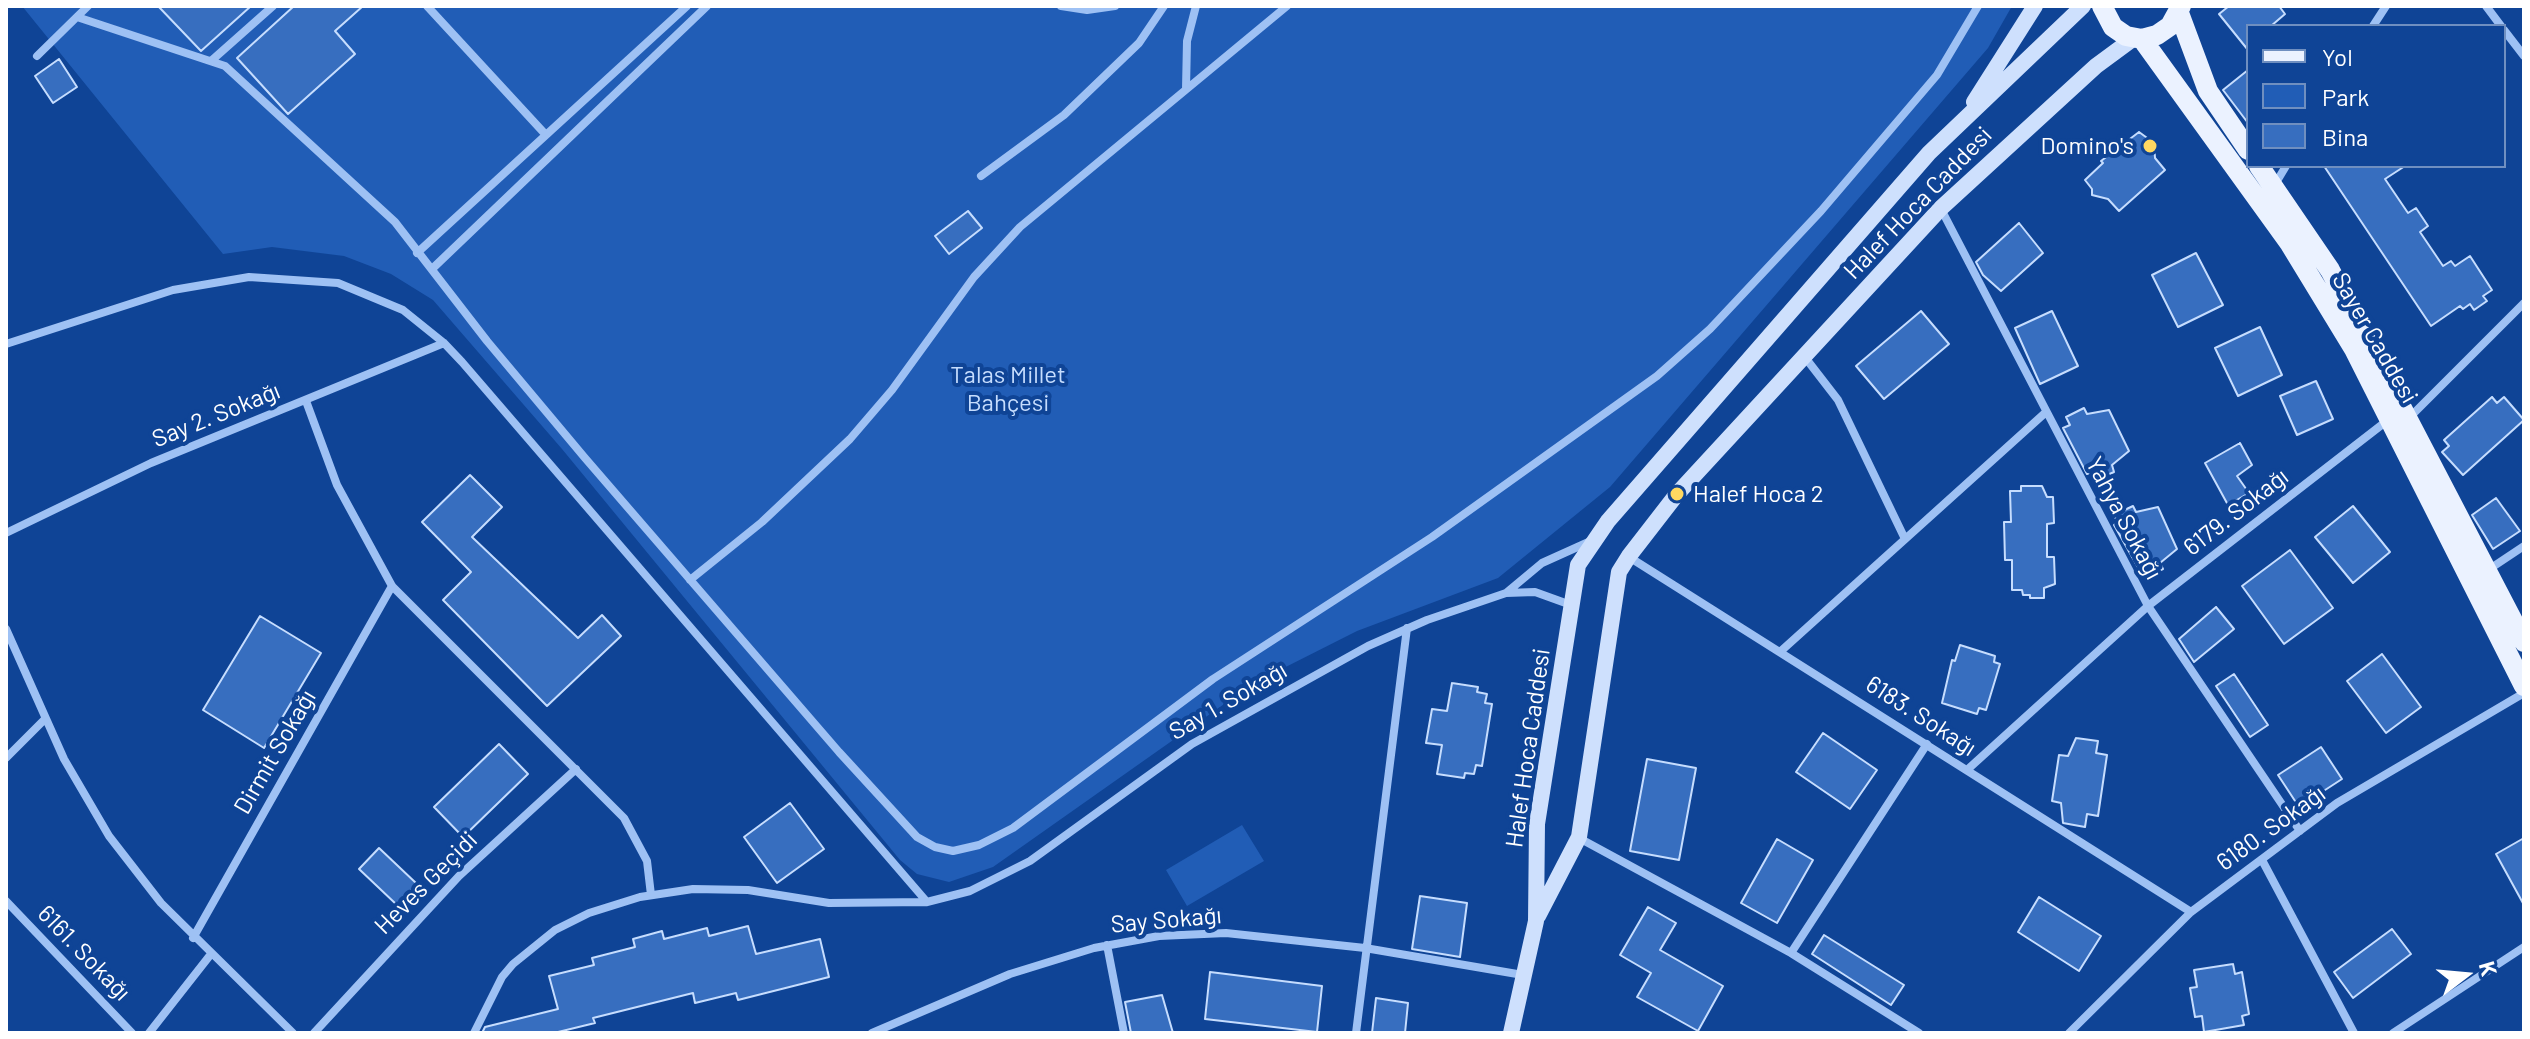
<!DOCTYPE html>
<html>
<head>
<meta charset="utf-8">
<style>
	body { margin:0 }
	#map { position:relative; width:2530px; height:1039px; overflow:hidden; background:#0f4496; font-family:Barlow,sans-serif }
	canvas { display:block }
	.frame { position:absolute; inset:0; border:8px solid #fff; pointer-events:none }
	.legend { position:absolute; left:2246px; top:24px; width:260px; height:144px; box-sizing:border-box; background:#0f4496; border:2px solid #6f8fc0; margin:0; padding:10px 14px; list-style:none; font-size:24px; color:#fff }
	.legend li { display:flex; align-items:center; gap:16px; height:40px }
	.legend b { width:40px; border:2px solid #6f8fc0 }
	.north { position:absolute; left:2426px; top:935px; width:80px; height:80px; -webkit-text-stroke:6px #0f4496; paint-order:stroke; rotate:74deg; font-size:22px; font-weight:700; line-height:32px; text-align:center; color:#fff }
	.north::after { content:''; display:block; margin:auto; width:28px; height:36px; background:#fff; clip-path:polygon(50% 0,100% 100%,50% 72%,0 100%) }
</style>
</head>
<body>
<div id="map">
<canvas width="2530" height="1039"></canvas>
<div class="frame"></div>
<ul class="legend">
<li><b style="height:10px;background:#ebf2ff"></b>Yol</li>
<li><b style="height:22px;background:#215db6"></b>Park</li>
<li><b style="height:22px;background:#376ebf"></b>Bina</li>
</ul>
<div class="north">K</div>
</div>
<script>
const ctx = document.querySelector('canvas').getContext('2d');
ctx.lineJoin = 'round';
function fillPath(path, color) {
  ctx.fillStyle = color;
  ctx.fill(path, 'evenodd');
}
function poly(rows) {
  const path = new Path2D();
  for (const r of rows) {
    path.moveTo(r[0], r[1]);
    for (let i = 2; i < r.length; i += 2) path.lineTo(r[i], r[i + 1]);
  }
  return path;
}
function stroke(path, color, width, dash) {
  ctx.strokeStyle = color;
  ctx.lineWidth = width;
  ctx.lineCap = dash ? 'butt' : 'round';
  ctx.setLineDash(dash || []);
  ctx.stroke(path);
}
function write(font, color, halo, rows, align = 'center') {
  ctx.font = font + ' Barlow,sans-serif';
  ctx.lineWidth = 8;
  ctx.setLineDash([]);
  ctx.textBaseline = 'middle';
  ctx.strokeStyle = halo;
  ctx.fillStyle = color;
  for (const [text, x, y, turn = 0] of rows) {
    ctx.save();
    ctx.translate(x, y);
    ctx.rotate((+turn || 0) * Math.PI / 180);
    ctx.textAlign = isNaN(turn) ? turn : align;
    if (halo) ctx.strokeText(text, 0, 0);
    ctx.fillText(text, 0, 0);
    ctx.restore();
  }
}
const green = poly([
	[22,6,2012,6,1988,48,1610,487,1498,578,1357,631,1254,683,993,867,949,882,917,874,900,860,562,449,433,300,391,274,344,256,272,247,223,254],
	[1242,825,1264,861,1187,906,1166,870]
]);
const building = poly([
	[158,6,251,6,201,51,158,6],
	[294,6,363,6,335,31,355,54,288,114,237,58,294,6],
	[2229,6,2279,6,2285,14,2271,26,2248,26,2248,50,2219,14,2229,6],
	[59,59,77,87,53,103,35,76,59,59],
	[2248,70,2248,123,2223,90,2248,70],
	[2139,132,2154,143,2155,158,2165,170,2119,211,2108,199,2092,195,2092,189,2085,180,2103,163,2101,161,2139,132],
	[2324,166,2405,166,2385,179,2408,213,2416,208,2428,226,2420,232,2443,266,2451,261,2455,266,2470,256,2492,290,2483,296,2487,301,2474,310,2470,304,2463,309,2460,306,2431,326,2324,166],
	[968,211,982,228,949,254,935,236,968,211],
	[2019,223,2043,253,2001,291,1983,275,1976,262,2019,223],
	[2196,253,2223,305,2178,327,2152,275,2196,253],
	[1921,311,1949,344,1884,399,1856,366,1921,311],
	[2052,311,2078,366,2040,384,2015,328,2052,311],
	[2260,327,2282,375,2238,396,2215,348,2260,327],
	[2316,381,2333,419,2297,435,2280,396,2316,381],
	[2492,397,2497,403,2504,397,2524,420,2463,475,2442,452,2449,446,2444,440,2492,397],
	[2084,408,2087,414,2109,410,2129,451,2112,465,2114,472,2096,480,2092,472,2087,474,2063,428,2070,425,2066,417,2084,408],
	[2240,443,2252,465,2237,476,2249,493,2228,505,2205,463,2240,443],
	[470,475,502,507,472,537,578,638,602,615,621,636,547,706,443,600,471,572,422,522,470,475],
	[2021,486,2042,486,2047,497,2053,497,2054,523,2047,524,2047,557,2054,557,2055,584,2044,588,2044,598,2030,598,2030,595,2023,595,2022,590,2012,590,2012,560,2005,560,2004,522,2011,522,2010,491,2021,491,2021,486],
	[2496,498,2520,531,2493,549,2472,515,2496,498],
	[2133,506,2136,512,2158,507,2177,549,2160,563,2163,569,2144,578,2114,525,2118,523,2114,515,2133,506],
	[2353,506,2390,552,2353,583,2315,537,2353,506],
	[2290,550,2333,608,2284,644,2242,586,2290,550],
	[2216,607,2234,629,2194,662,2179,639,2216,607],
	[260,616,321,653,264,748,203,710,260,616],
	[1960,645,1995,656,1994,662,2000,664,1986,710,1979,708,1977,714,1942,703,1952,660,1955,661,1960,645],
	[2382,654,2421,707,2386,733,2347,681,2382,654],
	[2234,674,2268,725,2250,737,2216,686,2234,674],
	[1452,683,1478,687,1477,692,1487,694,1485,703,1492,704,1482,766,1476,765,1474,774,1465,773,1464,778,1437,774,1442,745,1426,743,1432,709,1447,711,1452,683],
	[1823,733,1877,770,1850,809,1796,772,1823,733],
	[2076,738,2098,741,2096,753,2107,755,2098,816,2087,814,2085,827,2063,823,2061,803,2052,801,2059,755,2068,756,2076,738],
	[499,744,528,774,463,837,434,807,499,744],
	[2321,747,2342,779,2299,807,2278,775,2321,747],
	[1647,759,1696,768,1679,860,1630,851,1647,759],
	[790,803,824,849,777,883,744,837,790,803],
	[2524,838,2524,905,2496,854,2524,838],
	[1777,839,1813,860,1777,923,1741,903,1777,839],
	[379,848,417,884,397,905,359,869,379,848],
	[1420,896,1467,903,1460,957,1412,949,1420,896],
	[2039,897,2101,936,2079,971,2018,932,2039,897],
	[1648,907,1676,923,1660,950,1723,986,1698,1031,1637,997,1651,973,1620,955,1648,907],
	[748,926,756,954,820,939,829,977,738,1000,736,993,695,1003,693,993,593,1018,595,1023,554,1033,482,1033,485,1027,558,1009,549,976,594,965,592,958,635,947,633,939,662,931,664,939,707,928,709,936,748,926],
	[2392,929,2411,954,2353,998,2334,972,2392,929],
	[1824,935,1904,985,1891,1005,1812,954,1824,935],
	[2233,964,2235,974,2242,972,2249,1014,2242,1016,2244,1025,2204,1032,2202,1016,2195,1017,2190,988,2197,987,2194,970,2233,964],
	[1210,972,1322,986,1317,1032,1205,1019,1210,972],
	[1162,995,1173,1033,1131,1033,1125,1002,1162,995],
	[1376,998,1408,1003,1405,1033,1372,1033,1376,998]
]);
const minor = poly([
	[427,6,546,135],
	[1061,6,1087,10,1115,6],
	[2486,6,2501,26],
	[77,17,225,66,395,222,487,341,585,458,839,752,917,837,935,847,953,851,979,845,1013,828,1213,679,1432,537,1657,376,1710,329,1821,211,1937,75,1978,6],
	[2373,26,2386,6],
	[2504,30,2524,56],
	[37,56,88,6],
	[211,61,273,6],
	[1186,89,1187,41,1196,6],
	[981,176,1064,115,1139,43,1164,6],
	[2274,186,2286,166],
	[1941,209,2148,606,2300,831],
	[417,253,687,6],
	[432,269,707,6],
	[6,344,173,290,249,277,338,283,403,310,444,343,462,362,927,902],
	[1804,356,1838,400,1905,539],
	[306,401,337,485,392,586,624,818,647,861,651,895],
	[2409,418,2524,303],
	[6,533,151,463,444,343],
	[1629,557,2191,912],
	[2488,570,2524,546],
	[690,580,762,522,850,439,892,390,974,277,1020,227,1287,6],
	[1506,593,1542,563,1593,540],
	[6,629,64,759,109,836,161,903,293,1033],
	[1781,651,2045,413],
	[6,758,45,719],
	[1967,770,2148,606,2388,420],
	[1579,838,1791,953,1919,1033],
	[2262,860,2354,1033],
	[6,901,132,1033],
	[193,938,392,586],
	[1107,945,1124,1033],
	[1791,953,1927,744],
	[149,1033,211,954],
	[314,1033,459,876,576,769],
	[474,1033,502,977,513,964,555,930,589,913,640,897,693,889,748,890,829,903,927,902,970,891,1030,861,1192,744,1368,646,1427,620,1506,593,1535,592,1571,605],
	[872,1033,1010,974,1094,948,1159,936,1226,933,1365,948,1523,975],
	[1356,1033,1407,628],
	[2069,1033,2191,912,2337,803,2524,693],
	[2393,1033,2524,947]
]);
const secondary = poly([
	[1974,102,2035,6],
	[1538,916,1579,837,1619,572,1629,556,1677,494,1941,208,2096,66,2134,38],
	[1511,1033,1536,921,1537,824,1578,565,1608,521,1929,153,2083,6]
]);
const primary = poly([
	[2102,6,2113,27,2126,36,2142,39,2157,35,2170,26,2181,6],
	[2179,13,2208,91,2248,150],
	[2142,39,2290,244,2354,349,2524,686],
	[2259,166,2330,270,2524,642]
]);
const markers = [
	[2150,146,8,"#ffd861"],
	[1677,494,8,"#ffd861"]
];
const poiNames = [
	["Domino's",2134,146],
	["Halef Hoca 2",1693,494,"left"]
];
const streetNames = [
	["Halef Hoca Caddesi",1918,203,-46],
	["Sayer Caddesi",2375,338,60],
	["Say 2. Sokağı",216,415,-22],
	["6179. Sokağı",2236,512,-38],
	["Yahya Sokağı",2124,518,62],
	["Say 1. Sokağı",1228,701,-30],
	["6183. Sokağı",1921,716,33],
	["Halef Hoca Caddesi",1528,748,-82],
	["Dirmit Sokağı",275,752,-60],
	["6180. Sokağı",2271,828,-36],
	["Heves Geçidi",426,883,-45],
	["Say Sokağı",1166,920,-5],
	["6161. Sokağı",84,953,46]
];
const parkNames = [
	["Talas Millet",1008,375],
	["Bahçesi",1008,403]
];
fillPath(green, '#215db6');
fillPath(building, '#376ebf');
stroke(building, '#c6ddfe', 2);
stroke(minor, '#9ec1f4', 8);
stroke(secondary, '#cee0fd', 16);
stroke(primary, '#ebf2ff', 20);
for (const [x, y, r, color] of markers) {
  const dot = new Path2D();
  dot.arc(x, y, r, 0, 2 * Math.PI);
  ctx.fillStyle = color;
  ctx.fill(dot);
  stroke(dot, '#0f4496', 3);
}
write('24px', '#fff', '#0f4496', poiNames, 'right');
write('24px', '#fff', '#0f4496', streetNames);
write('24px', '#c6ddfe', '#0f4496', parkNames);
</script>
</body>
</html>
